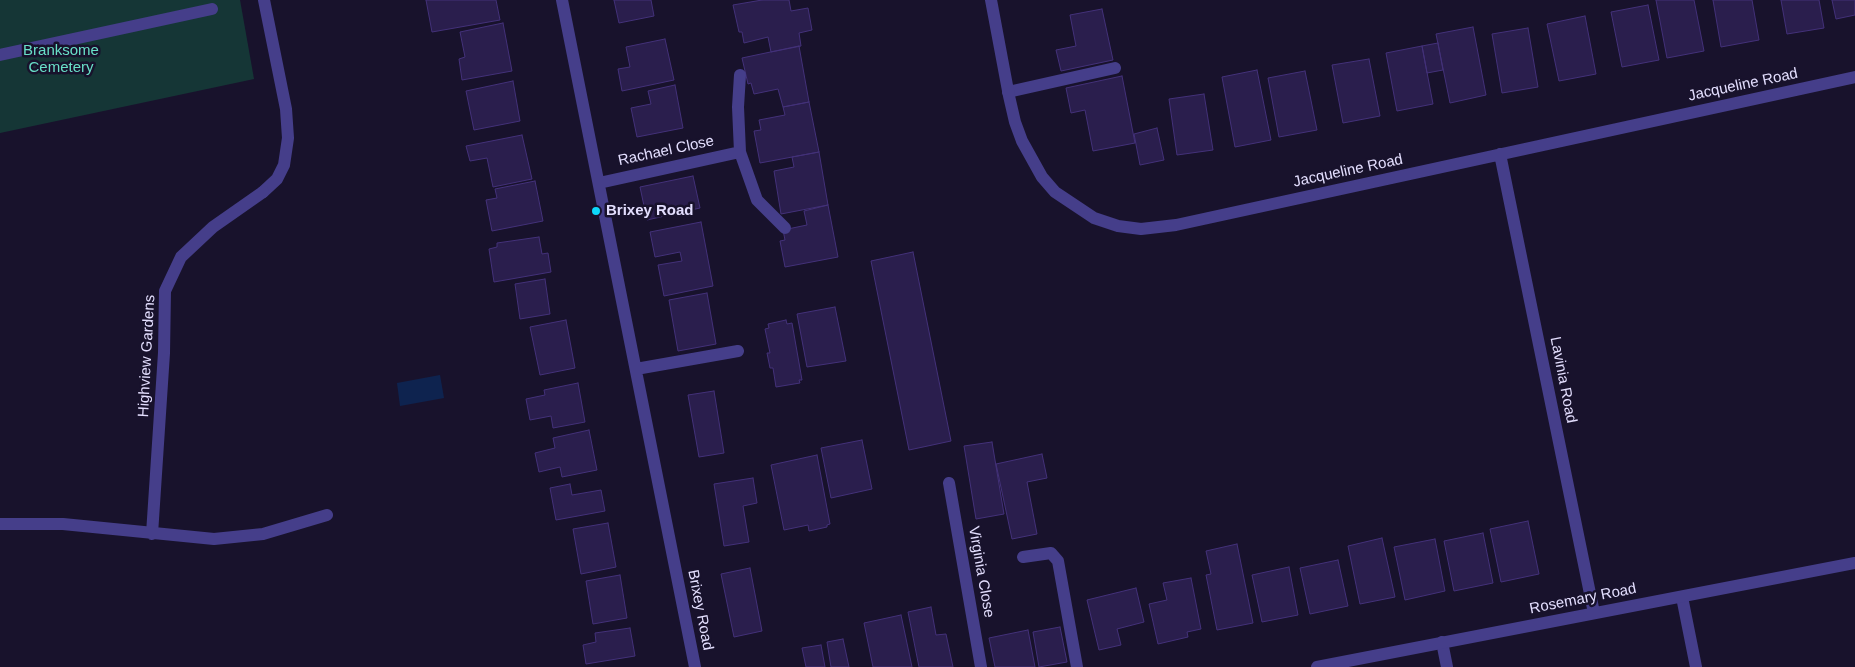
<!DOCTYPE html>
<html>
<head>
<meta charset="utf-8">
<style>
	body { margin:0 }
	canvas { display:block; background:#18122c }
</style>
</head>
<body>
<canvas width="1855" height="667"></canvas>
<script>
const ctx = document.querySelector('canvas').getContext('2d');
ctx.lineJoin = 'round';
function fillPath(path, color) {
  ctx.fillStyle = color;
  ctx.fill(path, 'evenodd');
}
function poly(rows) {
  const path = new Path2D();
  for (const r of rows) {
    path.moveTo(r[0], r[1]);
    for (let i = 2; i < r.length; i += 2) path.lineTo(r[i], r[i + 1]);
  }
  return path;
}
function stroke(path, color, width, dash) {
  ctx.strokeStyle = color;
  ctx.lineWidth = width;
  ctx.lineCap = dash ? 'butt' : 'round';
  ctx.setLineDash(dash || []);
  ctx.stroke(path);
}
function write(font, color, halo, rows, align = 'center') {
  ctx.font = font + ' Helvetica,sans-serif';
  ctx.lineWidth = 5;
  ctx.setLineDash([]);
  ctx.textBaseline = 'middle';
  ctx.strokeStyle = halo;
  ctx.fillStyle = color;
  for (const [text, x, y, turn = 0] of rows) {
    ctx.save();
    ctx.translate(x, y);
    ctx.rotate((+turn || 0) * Math.PI / 180);
    ctx.textAlign = isNaN(turn) ? turn : align;
    if (halo) ctx.strokeText(text, 0, 0);
    ctx.fillText(text, 0, 0);
    ctx.restore();
  }
}
const green = poly([
	[0,0,240,0,254,79,0,133]
]);
const water = poly([
	[440,375,444,398,400,406,397,383]
]);
const building = poly([
	[426,0,496,0,500,20,432,32,426,0],
	[614,0,651,0,654,16,619,23,614,0],
	[762,0,789,0,791,11,808,8,812,30,799,33,801,46,771,52,768,37,744,43,742,32,739,32,733,5,762,0],
	[1656,0,1694,0,1704,51,1667,58,1656,0],
	[1713,0,1752,0,1759,40,1721,47,1713,0],
	[1781,0,1819,0,1824,28,1787,34,1781,0],
	[1832,0,1855,0,1855,15,1836,19,1832,0],
	[1648,5,1659,60,1622,67,1611,12,1648,5],
	[1102,9,1113,60,1061,71,1056,50,1076,46,1070,15,1102,9],
	[1585,16,1596,74,1559,81,1547,24,1585,16],
	[503,23,512,71,462,80,459,59,465,57,460,32,503,23],
	[1473,27,1486,95,1450,103,1436,34,1473,27],
	[1528,28,1538,87,1502,93,1492,34,1528,28],
	[665,39,674,80,622,91,618,69,630,67,626,47,665,39],
	[1438,43,1443,70,1427,73,1422,46,1438,43],
	[799,46,809,102,783,107,778,89,754,94,751,83,748,84,742,58,799,46],
	[1422,46,1433,104,1397,111,1386,53,1422,46],
	[1369,59,1380,116,1343,123,1332,65,1369,59],
	[1257,70,1271,140,1235,147,1222,77,1257,70],
	[1305,71,1317,130,1279,137,1268,78,1305,71],
	[1122,76,1135,143,1093,151,1085,110,1071,113,1066,88,1122,76],
	[513,81,520,121,474,130,466,91,513,81],
	[675,85,683,128,637,137,631,108,651,104,648,91,675,85],
	[1204,94,1213,150,1177,155,1169,99,1204,94],
	[809,102,819,152,760,163,754,131,761,130,759,120,785,115,783,107,809,102],
	[1157,128,1164,160,1140,165,1134,134,1157,128],
	[522,135,532,179,493,187,487,158,470,161,466,146,522,135],
	[819,152,828,205,781,214,774,171,794,167,792,157,819,152],
	[693,176,700,208,647,220,640,187,693,176],
	[535,181,543,221,492,231,486,200,497,198,495,189,535,181],
	[828,205,838,257,785,267,780,241,785,240,783,230,807,225,804,211,828,205],
	[701,222,713,286,664,296,658,265,682,261,680,252,655,257,650,232,701,222],
	[539,237,542,254,548,253,551,272,494,282,489,249,497,247,497,243,539,237],
	[913,252,951,441,909,450,871,261,913,252],
	[545,279,550,314,520,319,515,284,545,279],
	[707,293,716,344,678,351,669,300,707,293],
	[835,307,846,361,807,367,797,314,835,307],
	[566,320,575,368,540,375,530,327,566,320],
	[786,320,787,324,792,323,802,380,799,380,800,383,776,387,773,368,770,368,767,353,770,353,765,329,769,328,768,324,786,320],
	[578,383,585,422,553,428,551,416,530,420,526,399,545,395,544,390,578,383],
	[714,391,724,453,699,457,688,395,714,391],
	[589,430,597,470,562,477,560,467,539,472,535,453,555,448,553,438,589,430],
	[862,440,872,489,831,498,821,448,862,440],
	[992,442,1004,514,976,519,964,446,992,442],
	[1042,454,1047,478,1027,482,1037,534,1012,539,996,464,1042,454],
	[817,455,830,524,827,525,827,527,809,531,808,525,784,530,771,465,817,455],
	[753,478,757,503,743,506,749,542,724,546,714,484,753,478],
	[570,484,572,495,601,490,605,511,556,520,550,488,570,484],
	[1528,521,1539,574,1501,582,1490,529,1528,521],
	[608,523,616,567,581,574,573,529,608,523],
	[1483,533,1493,583,1454,591,1444,541,1483,533],
	[1382,538,1395,597,1360,604,1348,546,1382,538],
	[1435,539,1445,591,1405,600,1394,547,1435,539],
	[1237,544,1253,623,1217,630,1206,575,1211,574,1206,551,1237,544],
	[1338,560,1348,606,1310,614,1300,568,1338,560],
	[1289,567,1298,615,1262,622,1252,575,1289,567],
	[750,568,762,631,734,637,721,574,750,568],
	[620,575,627,618,593,624,586,581,620,575],
	[1191,578,1201,629,1187,632,1188,637,1158,644,1149,604,1167,600,1163,583,1191,578],
	[1136,588,1144,622,1117,629,1121,645,1099,650,1087,600,1136,588],
	[931,607,936,635,946,634,953,667,919,667,908,612,931,607],
	[901,615,912,667,873,667,864,623,901,615],
	[1060,627,1067,662,1039,667,1033,632,1060,627],
	[630,628,635,656,586,664,583,645,596,642,595,633,630,628],
	[1028,630,1035,667,995,667,989,638,1028,630],
	[843,639,849,667,831,667,827,642,843,639],
	[821,645,825,667,806,667,802,648,821,645]
]);
const service = poly([
	[0,55,212,9],
	[1008,92,1115,68],
	[263,192,277,179,284,165,288,138,286,109,264,0],
	[1023,557,1051,553,1058,561,1077,667],
	[1682,597,1696,667],
	[1442,642,1447,667]
]);
const minor = poly([
	[562,0,695,667],
	[991,0,1009,96,1015,122,1022,141,1042,177,1055,192,1094,218,1118,226,1141,229,1176,225,1855,77],
	[740,152,738,107,740,75],
	[1500,154,1594,613],
	[599,183,740,152,757,200,785,228],
	[636,369,738,351],
	[949,483,981,667],
	[0,524,63,524,214,539,263,534,327,515],
	[152,534,164,353,165,291,181,257,213,227,263,192],
	[1317,667,1855,563]
]);
const markers = [
	[596,211,5,"#0dd8fb"]
];
const parkNames = [
	["Branksome",61,51],
	["Cemetery",61,68]
];
const streetNames = [
	["Jacqueline Road",1743,85,-12],
	["Rachael Close",666,151,-12],
	["Jacqueline Road",1348,171,-12],
	["Highview Gardens",147,356,-87],
	["Lavinia Road",1563,380,79],
	["Virginia Close",981,572,80],
	["Rosemary Road",1583,599,-11],
	["Brixey Road",700,610,79]
];
const poiNames = [
	["Brixey Road",606,211]
];
fillPath(green, '#153636');
fillPath(water, '#0e234f');
fillPath(building, '#2a1e4d');
stroke(building, '#433179', 1);
stroke(service, '#453e8a', 12);
stroke(minor, '#453e8a', 12);
for (const [x, y, r, color] of markers) {
  const dot = new Path2D();
  dot.arc(x, y, r, 0, 2 * Math.PI);
  ctx.fillStyle = color;
  ctx.fill(dot);
  stroke(dot, '#18122c', 2);
}
write('15px', '#69e0c8', '#18122c', parkNames);
write('15px', '#e3defe', '#18122c', streetNames);
write('bold 15px', '#e3defe', '#18122c', poiNames, 'left');
</script>
</body>
</html>
